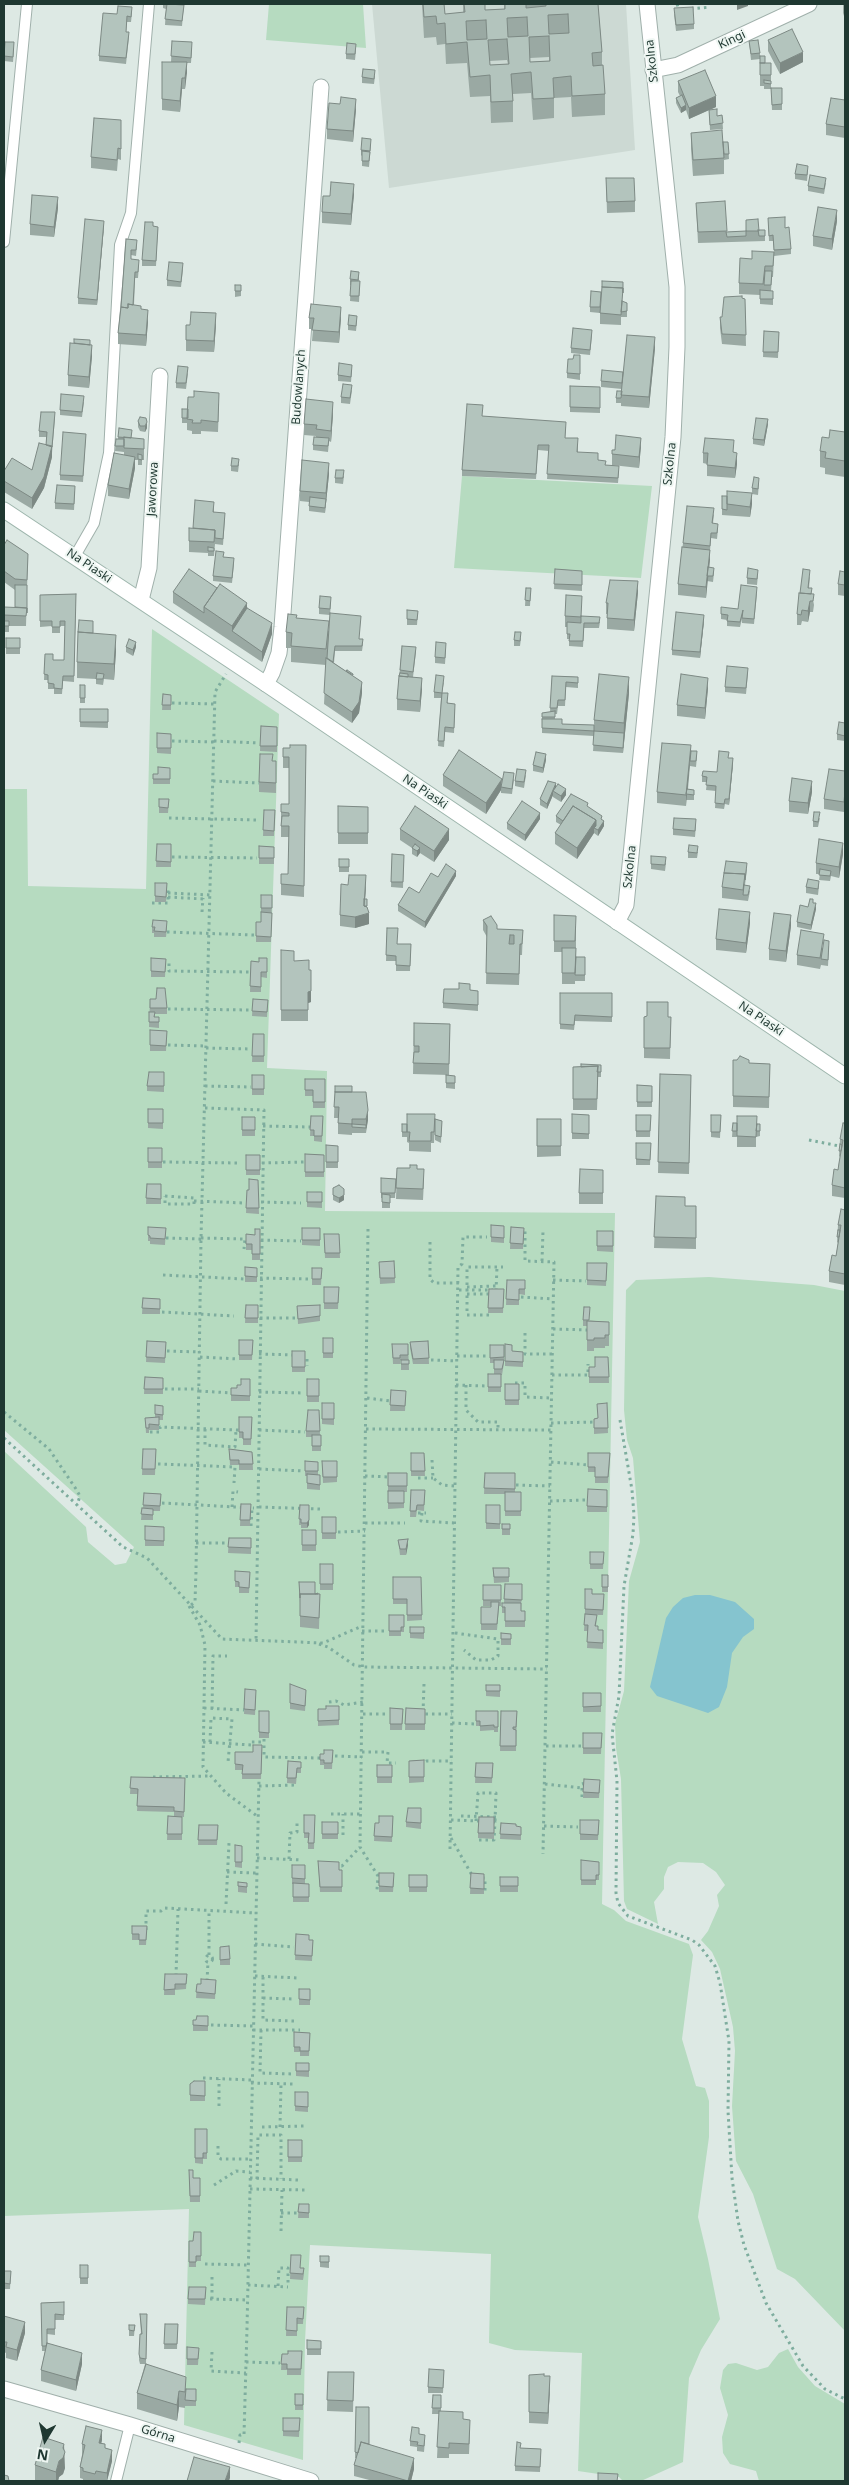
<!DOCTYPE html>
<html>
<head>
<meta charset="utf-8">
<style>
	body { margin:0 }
	#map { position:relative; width:849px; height:2485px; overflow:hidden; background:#dde9e4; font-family:"Noto Sans",sans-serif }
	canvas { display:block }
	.frame { position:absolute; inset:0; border:5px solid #1f3831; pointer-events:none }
	.north { position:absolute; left:20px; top:2415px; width:50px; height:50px; -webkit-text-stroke:4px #eef6f2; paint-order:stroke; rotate:189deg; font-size:14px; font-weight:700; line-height:20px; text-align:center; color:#1f3831 }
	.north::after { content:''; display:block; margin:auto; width:18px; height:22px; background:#1f3831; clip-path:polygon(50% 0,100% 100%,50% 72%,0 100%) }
</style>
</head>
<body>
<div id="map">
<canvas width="849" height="2485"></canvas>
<div class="frame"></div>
<div class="north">N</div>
</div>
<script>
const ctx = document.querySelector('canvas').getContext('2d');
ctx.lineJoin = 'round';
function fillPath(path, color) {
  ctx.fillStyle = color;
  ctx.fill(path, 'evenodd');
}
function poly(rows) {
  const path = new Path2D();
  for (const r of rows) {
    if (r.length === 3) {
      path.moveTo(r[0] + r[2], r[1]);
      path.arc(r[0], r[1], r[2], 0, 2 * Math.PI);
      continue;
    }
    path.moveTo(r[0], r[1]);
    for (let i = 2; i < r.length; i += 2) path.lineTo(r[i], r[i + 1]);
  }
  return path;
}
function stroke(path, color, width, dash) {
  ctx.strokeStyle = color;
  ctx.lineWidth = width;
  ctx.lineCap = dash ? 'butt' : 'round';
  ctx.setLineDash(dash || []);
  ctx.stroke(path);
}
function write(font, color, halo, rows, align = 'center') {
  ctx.font = font + ' "Noto Sans",sans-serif';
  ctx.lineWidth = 4;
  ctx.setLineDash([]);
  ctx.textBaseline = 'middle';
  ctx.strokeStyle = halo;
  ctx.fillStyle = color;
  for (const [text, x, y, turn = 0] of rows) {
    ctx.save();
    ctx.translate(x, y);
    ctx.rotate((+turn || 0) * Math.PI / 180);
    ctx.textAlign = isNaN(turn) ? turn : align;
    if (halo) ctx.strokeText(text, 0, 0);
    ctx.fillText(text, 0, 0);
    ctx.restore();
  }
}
const built = poly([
	[372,4,626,4,635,150,389,188]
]);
const green = poly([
	[269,4,363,4,366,48,266,40],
	[462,476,652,486,641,578,454,568],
	[152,629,279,714,267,1068,327,1071,325,1211,615,1213,602,1904,614,1910,626,1921,689,1944,693,1955,682,2039,696,2086,705,2088,709,2101,709,2137,698,2217,708,2259,720,2319,701,2350,689,2378,683,2462,641,2481,623,2481,619,2477,578,2471,582,2353,515,2350,489,2343,491,2254,310,2245,305,2341,303,2460,184,2425,189,2209,4,2216,4,1451,86,1527,88,1542,115,1565,126,1563,134,1547,4,1430,4,789,27,789,28,886,146,889],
	[709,1277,814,1285,845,1291,845,2331,795,2279,777,2269,753,2194,736,2161,732,2106,735,2051,733,2027,720,1969,712,1952,701,1940,708,1931,719,1906,717,1895,725,1885,716,1872,703,1863,678,1862,668,1867,664,1877,664,1889,654,1902,658,1924,627,1909,624,1901,621,1779,616,1748,615,1724,624,1691,629,1581,640,1542,633,1458,627,1440,624,1410,626,1290,636,1280],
	[788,2349,798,2367,815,2386,845,2404,845,2481,759,2481,756,2471,730,2464,723,2453,722,2437,728,2415,720,2388,723,2370,728,2364,736,2363,757,2370,768,2367,779,2353]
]);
const water = poly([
	[695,1595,710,1595,735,1602,754,1619,754,1629,743,1637,732,1653,727,1687,719,1707,708,1713,657,1696,650,1687,666,1618,673,1607,683,1598]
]);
const path = poly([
	[677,4,679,10],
	[691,9,710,7],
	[172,703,215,704],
	[172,741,214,742],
	[214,741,259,743],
	[213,781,259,783],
	[169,818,259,820],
	[172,857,257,858],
	[168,893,210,895],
	[168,897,203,899],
	[152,903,168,903,168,888,164,888],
	[202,912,203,898],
	[167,932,254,935],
	[163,963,169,963,169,971,250,972],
	[168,1009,252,1010],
	[168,1045,206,1046],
	[206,1048,251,1049],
	[205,1086,251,1087],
	[205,1108,264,1110,256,1642],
	[263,1126,310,1127],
	[809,1140,839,1146],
	[163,1162,239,1163],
	[262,1163,304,1162],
	[165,1196,194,1198,194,1204,165,1204,165,1196],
	[194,1201,245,1203],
	[261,1202,301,1203],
	[368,1229,360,1847,378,1876,377,1890],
	[519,1231,525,1231,525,1261,554,1262,543,1854],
	[166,1238,201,1239],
	[201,1238,245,1239,244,1249],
	[261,1240,301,1241],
	[430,1242,430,1279,434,1283,459,1283],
	[542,1261,543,1231],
	[163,1275,244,1279],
	[260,1278,310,1279],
	[553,1280,586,1281],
	[467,1287,496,1286],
	[459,1290,493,1290],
	[496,1291,497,1267],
	[467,1294,492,1294],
	[521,1297,553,1299],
	[162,1312,234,1316],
	[489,1315,467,1315,467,1267,503,1267],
	[260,1318,297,1318],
	[553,1329,590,1330],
	[525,1333,525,1354,552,1354],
	[167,1351,200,1352],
	[259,1354,296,1355],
	[302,1356,307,1358,307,1366],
	[457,1356,489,1356],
	[200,1357,238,1359],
	[431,1360,457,1361],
	[552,1375,588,1375,588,1364],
	[515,1383,525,1383,525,1397,552,1398],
	[456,1385,487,1386],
	[466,1385,466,1410,478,1422,498,1422,498,1430],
	[165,1389,199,1389],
	[199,1391,233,1393],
	[259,1392,304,1393],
	[367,1398,390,1401],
	[4,1412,49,1449,76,1489,80,1496,77,1505],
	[620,1420,632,1490,634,1515,633,1534,624,1586,619,1696,612,1734,617,1781,616,1893,618,1903,628,1916,692,1940,699,1945,715,1966,720,1983,729,2041,728,2111,732,2178,738,2221,744,2245,766,2303,803,2366,825,2389,845,2399],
	[551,1423,596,1422],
	[205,1429,205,1445,235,1447,236,1430],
	[366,1429,551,1430],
	[259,1430,305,1432],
	[150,1432,160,1432,160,1427,239,1430],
	[4,1438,123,1547,147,1558,222,1639,323,1643,362,1626],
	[432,1460,433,1478,442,1485,455,1486],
	[551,1462,588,1465],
	[158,1464,235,1467,234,1483],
	[259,1469,304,1471],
	[365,1476,390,1477],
	[418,1478,433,1478],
	[516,1485,550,1486],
	[550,1501,587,1500],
	[162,1503,254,1508],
	[232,1507,233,1491,238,1492],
	[259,1507,320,1509],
	[418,1513,426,1513],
	[422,1513,421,1521,454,1523],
	[365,1523,405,1523],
	[251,1526,252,1508],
	[338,1532,365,1531],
	[196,1543,233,1543],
	[191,1605,195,1602,196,1571,201,1239,215,692,226,674],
	[189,1606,200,1625,205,1645,203,1767,226,1793,257,1816],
	[362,1631,387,1631],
	[455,1633,498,1639,498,1656,491,1660,476,1660,464,1650],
	[319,1644,328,1647,354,1665,364,1667,547,1669],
	[424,1684,423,1714,452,1714],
	[329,1702,336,1701,344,1705,363,1702],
	[204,1708,244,1710],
	[212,1709,213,1656,227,1656],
	[363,1714,388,1714],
	[452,1723,475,1724],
	[264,1739,264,1757,320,1758],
	[203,1742,251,1745,251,1742,264,1742],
	[210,1742,211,1718,232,1719,228,1762],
	[546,1746,582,1746],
	[362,1752,388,1752,387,1763,396,1763],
	[335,1756,362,1757],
	[420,1764,427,1761,452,1761],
	[153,1777,209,1776],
	[545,1784,582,1788],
	[259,1786,297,1785],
	[582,1797,582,1784,588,1782],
	[331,1814,360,1814],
	[461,1816,496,1817],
	[451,1820,480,1821],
	[476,1821,478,1793,496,1793,495,1822],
	[544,1826,578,1827],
	[343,1835,343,1814],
	[451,1838,473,1877],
	[479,1840,494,1840,495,1822,492,1822],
	[450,1849,458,1267,462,1264,463,1237,487,1237],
	[257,1858,302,1860],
	[289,1859,290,1833,297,1832,297,1823],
	[335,1865,342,1866,360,1847],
	[227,1872,256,1873],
	[482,1878,485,1878,485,1894],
	[226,1904,229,1843],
	[146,1930,146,1911,161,1911,165,1908,256,1913],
	[255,1944,294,1947],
	[209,1955,209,1910],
	[209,1959,3.5],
	[176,1976,178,1909],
	[255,1976,299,1978],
	[263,1977,263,2020,295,2021],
	[207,1981,208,1962],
	[263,1998,294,1999],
	[211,2025,253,2026],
	[253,2030,300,2030],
	[261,2030,260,2073,295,2074],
	[203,2078,251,2080],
	[251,2083,293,2084],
	[219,2106,219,2079],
	[262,2127,304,2126],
	[280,2127,281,2084],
	[218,2146,218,2157,221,2159,250,2159],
	[250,2178,298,2180],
	[257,2179,258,2135,281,2135,281,2179],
	[214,2185,236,2171,250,2172],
	[250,2189,305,2190],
	[281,2213,297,2213],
	[281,2231,282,2190],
	[205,2264,249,2265],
	[212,2277,212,2299],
	[248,2285,288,2287],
	[278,2286,279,2268,288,2268,288,2286],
	[210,2299,248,2300],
	[212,2352,211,2371,246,2373],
	[246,2362,280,2363],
	[239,2443,240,2435,244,2435,247,2328,259,1780]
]);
const lane = poly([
	[4,242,27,4],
	[75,556,94,523,109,453,120,245,131,213,149,4],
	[116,2481,130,2425]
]);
const street = poly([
	[653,70,678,65,809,4],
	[141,600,149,568,160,376],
	[266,684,272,673,279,653,282,627,321,87],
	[617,922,626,905,673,437,677,347,677,287,647,4],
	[4,2389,130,2425,311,2481]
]);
const secondary = poly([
	[4,510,266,684,845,1076]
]);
const wall = poly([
	[163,4,184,4,182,26,165,25,166,9,163,8],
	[422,4,444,4,445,14,463,13,463,4,485,4,485,10,504,9,504,4,598,4,602,52,602,65,605,94,605,115,572,117,571,97,554,98,554,118,533,120,531,93,513,94,513,122,491,123,490,96,470,97,467,63,446,64,445,44,437,45,436,37,424,38],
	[549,57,549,61,530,62,530,58],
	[507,60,508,64,490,65,489,61],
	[843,4,845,4,845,19,843,13],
	[132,13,131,22,127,22,126,32,129,37,126,64,99,61,99,56,117,14],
	[674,14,694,24,694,29,676,31],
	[768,40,803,62,780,74,768,51],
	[172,41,192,48,191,63,187,63,185,89,182,89,180,112,162,110,162,62,178,62,171,62],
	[749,41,760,53,760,56,765,63,771,63,771,89,764,89,764,86,760,86,760,59,751,60],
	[14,48,13,62,4,61,4,56],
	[356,50,355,60,346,59,346,54],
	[375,76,374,84,362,83,362,77],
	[678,81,716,107,710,110,717,116,722,115,723,129,710,130,709,110,689,119,686,110,681,113,676,103,676,98,680,96,678,92],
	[771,88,782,88,782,110,772,110],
	[845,100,845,138,826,135,826,124],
	[356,109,353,142,327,139,327,129],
	[121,120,121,160,118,159,117,171,91,168,91,157],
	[691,133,723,142,728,142,729,159,724,160,724,174,693,176,691,149],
	[371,144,369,167,362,166,362,156,361,155,361,150],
	[808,171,807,181,795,179,795,174],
	[606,178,635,201,635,212,607,213],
	[826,183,824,194,808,191,808,186],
	[354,194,351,225,322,223,322,212,330,196],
	[696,203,727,232,746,231,746,220,765,236,765,241,698,243],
	[58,208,54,237,30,235,30,224],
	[768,218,785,228,791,249,791,254,774,256,773,277,772,277,771,291,773,291,773,305,760,304,760,295,739,294,739,283,752,259,774,252,773,241,769,241],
	[837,221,832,250,813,246,813,236],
	[104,226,97,305,78,304,78,298],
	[153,226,158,227,156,266,142,266,142,260],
	[126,239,137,245,136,256,131,255,131,259,139,265,138,278,135,278,134,305,141,309,148,321,146,346,118,344,118,333],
	[183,269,181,287,167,286,167,280],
	[359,277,359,281,360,281,359,302,350,301,351,285,350,285,350,279],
	[235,285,241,285,241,296,235,297],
	[745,299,746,346,722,344,720,328,720,317,722,317],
	[622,302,627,303,627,317,621,317,621,325,600,324,600,313,590,312,590,307],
	[341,317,339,343,312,341,313,329,309,329,309,318],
	[357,321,356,331,348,330,348,325],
	[216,324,214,352,186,351,186,340,190,325],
	[764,331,779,332,778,358,763,357],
	[592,335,590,355,571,353,571,348],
	[90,345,92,356,89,388,68,386,68,375],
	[655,348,649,408,621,406,621,403,616,403,616,398,622,391,622,389,601,387,601,381,623,372],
	[580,355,580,380,567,378,567,373,573,359],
	[352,370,351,382,338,381,338,375],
	[188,373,186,389,176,388,176,383],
	[570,386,600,387,600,413,570,412],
	[352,390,350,404,341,403,341,397],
	[84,402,82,417,60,415,60,410],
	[219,404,218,432,201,431,201,434,192,434,192,431,187,430,187,423,182,423,182,409,188,409],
	[333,413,331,442,329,441,328,452,313,450,313,445,316,436,304,435,304,424],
	[483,416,566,427,565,438,578,444,578,452,598,460,606,465,619,471,618,483,547,479,549,451,538,450,536,479,462,476,462,470],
	[55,418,52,453,52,457,44,488,32,509,4,492,4,471,32,470,46,445,46,437,39,437,39,431],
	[138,421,147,428,145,432,140,431,138,427],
	[768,424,764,446,753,444,753,439],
	[119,428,132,438,144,449,144,460,142,460,142,465,138,465,138,460,135,460,135,468,129,499,108,496,108,485,124,455,124,452,115,451,116,439,118,439],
	[845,432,845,477,825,474,825,468,820,467,820,451,829,438],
	[86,434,83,482,60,480,60,475],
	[641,445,639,468,612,465,612,450],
	[734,452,737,464,735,478,707,476,707,464,703,463,703,453],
	[239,464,238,472,231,471,231,466],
	[329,474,325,513,309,511,309,502,300,501,300,491],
	[344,476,343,484,335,483,335,478],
	[759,483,758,495,752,494,752,488],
	[75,491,74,510,55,509,55,503],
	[722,496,727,496,752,504,750,517,722,515],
	[214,507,214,512,225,518,223,545,215,544,214,556,208,556,208,553,189,552,189,541],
	[714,514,713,523,718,529,717,539,711,538,710,551,709,567,714,573,713,582,707,581,706,598,678,595,678,584,683,543],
	[4,545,28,554,26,626,9,626,9,632,4,632,4,615,15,607,15,590,4,582],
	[224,557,234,564,232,583,213,581,213,576],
	[555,569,582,571,582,591,554,589],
	[845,572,845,596,838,595,838,584],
	[758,575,757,585,747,584,747,578],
	[810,576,809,588,812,594,814,605,813,612,810,612,808,622,802,621,801,625,797,625,797,614,800,593],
	[526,588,531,588,530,606,525,606],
	[173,592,272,634,262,662,173,603],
	[638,592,634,631,607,629,607,614,606,614,606,603],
	[757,593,754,624,742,623,742,619,740,627,727,626,727,620,721,619,721,614,738,609],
	[76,594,74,682,63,681,62,694,54,694,54,689,48,689,48,680,44,680,45,654,53,660,64,660,65,626,60,626,60,633,52,633,52,626,40,627,40,595],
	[331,603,330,615,319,614,319,608],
	[407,610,418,611,417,625,407,625],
	[565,616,582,616,600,622,599,628,584,628,583,647,569,646,569,639,567,639,567,627,565,627],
	[297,618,329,631,360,639,363,644,362,651,335,651,334,663,353,676,362,693,359,713,352,723,324,704,326,665,291,662,291,648,286,648,286,632],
	[704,621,700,658,672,655,672,650],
	[93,633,116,651,114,680,104,679,103,685,96,684,96,679,77,678,77,662],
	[6,638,20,638,20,654,6,654],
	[521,638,520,646,514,646,514,640],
	[402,646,416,652,413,677,422,689,420,712,397,710,397,699],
	[126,647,136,647,133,656,126,652],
	[446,649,445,664,435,663,435,657],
	[748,673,746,694,725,692,725,687],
	[552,676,578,677,578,688,566,687,565,706,558,706,557,714,555,714,555,719,562,724,594,725,594,720,629,693,623,753,593,751,594,736,542,733,542,713,550,712],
	[444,682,442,693,448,703,455,709,454,733,445,732,444,747,438,746,441,698,434,698,434,692],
	[80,685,85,685,85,703,80,703],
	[708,688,705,719,677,716,677,705],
	[163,694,171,695,171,710,162,710],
	[80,709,108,709,108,728,80,727],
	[845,723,845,741,837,740,837,734],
	[261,726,277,727,277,752,260,751],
	[157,733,171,734,171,754,157,753],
	[306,745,304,897,281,895,281,874,288,874,289,837,281,837,281,804,289,804,289,768,283,768,283,748,290,748],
	[691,751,697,756,696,767,690,766,688,789,694,790,694,800,686,800,686,806,657,803,657,792],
	[729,758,733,764,729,805,725,804,724,809,715,808,716,791,706,790,707,782,702,782,702,776,717,772],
	[546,760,543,773,533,771,533,765],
	[273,761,276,761,276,793,259,792,259,782],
	[170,768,170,784,153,784,153,774,158,774],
	[485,768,502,785,514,779,512,794,501,793,501,790,486,814,443,786,443,775],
	[526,775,524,788,515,786,515,781],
	[556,787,566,795,561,802,553,797,553,795,547,809,540,805,540,799],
	[812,792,808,814,789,812,789,801],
	[159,799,169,799,168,813,159,813],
	[824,799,845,801,844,812,824,809],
	[338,806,368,807,368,844,338,844],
	[588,807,602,820,604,826,598,836,594,833,577,859,555,844,555,833,561,825,556,822,556,816],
	[264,810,275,810,274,836,263,836],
	[820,818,818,827,813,827,813,821],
	[540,819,525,841,507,829,507,823],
	[696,825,695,837,673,835,673,829],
	[400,829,449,840,434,862,420,853,417,857,412,854,412,848,400,840],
	[157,844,171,844,171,867,156,867],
	[259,846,274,847,274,864,259,864],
	[688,852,698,852,697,858,688,858],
	[392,854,404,855,403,888,391,887],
	[843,854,839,878,831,876,830,881,819,880,820,874,816,874,816,863],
	[339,859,349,859,349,872,339,872],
	[666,863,665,871,651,869,651,864],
	[747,869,745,885,750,891,748,901,722,898,722,887],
	[456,876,425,928,398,911,398,905,419,893,438,877],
	[155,883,167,883,166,902,155,902],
	[366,886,365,899,367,899,367,907,369,924,355,928,340,926,340,915],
	[819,886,818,895,806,893,806,887],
	[272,895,271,942,256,942,256,922,261,922,261,908],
	[813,903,816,909,811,930,797,927,797,922,808,907],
	[483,920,497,929,523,930,522,955,520,955,519,985,486,984,487,937,483,930],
	[750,923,746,953,716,950,716,939],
	[576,926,576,957,585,957,585,981,575,981,575,984,562,984,562,952,554,952,554,941],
	[791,926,786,962,769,960,769,949],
	[152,927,167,927,166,937,154,937,154,933,152,933],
	[387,928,397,944,411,944,410,971,396,971,396,961,386,961],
	[829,946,828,966,821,965,820,969,797,965,797,955],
	[281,950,294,961,309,970,311,1002,308,1003,308,1021,281,1021],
	[151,958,166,959,165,977,151,977],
	[267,958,267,978,261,977,261,992,250,992,251,961,259,962],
	[470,990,478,991,478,1011,443,1008,443,1003],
	[560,993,612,993,612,1022,575,1021,574,1030,560,1029],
	[150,999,167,1008,167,1014,155,1014,155,1017,159,1017,159,1028,149,1027],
	[253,999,268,1000,267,1017,252,1016],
	[644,1017,671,1017,670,1059,644,1058],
	[414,1023,450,1024,449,1075,413,1074],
	[150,1030,167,1031,166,1051,150,1051],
	[253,1034,264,1034,264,1062,252,1062],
	[733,1060,749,1063,770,1064,769,1108,733,1107],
	[601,1065,601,1077,598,1077,597,1110,573,1110,573,1067],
	[164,1072,164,1092,147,1091,147,1086],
	[660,1074,691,1075,689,1174,658,1173],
	[252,1075,264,1075,264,1095,252,1095],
	[446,1075,455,1076,455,1089,446,1088],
	[305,1079,325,1079,325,1108,313,1108,313,1096,305,1096],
	[637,1085,652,1086,652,1107,637,1107],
	[335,1086,352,1092,368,1120,366,1133,352,1133,352,1135,338,1134,338,1118,334,1118],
	[148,1109,163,1109,163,1129,148,1128],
	[572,1114,589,1115,589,1139,572,1139],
	[636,1115,651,1115,650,1137,636,1137],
	[711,1115,721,1115,720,1138,711,1137],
	[311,1116,323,1116,322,1142,314,1141,314,1136,310,1136],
	[242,1117,255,1117,255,1136,242,1136],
	[435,1119,442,1121,441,1143,435,1140,435,1125,434,1143,431,1143,431,1152,409,1151,409,1143,407,1142,407,1137,402,1137,402,1124,407,1124],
	[537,1119,561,1119,561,1156,537,1157],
	[733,1123,760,1124,760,1136,756,1137,756,1147,737,1147,737,1137,732,1137],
	[845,1123,845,1198,832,1196,832,1185,838,1169,840,1157,839,1156,840,1139],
	[636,1143,651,1143,650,1165,636,1165],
	[326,1145,338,1146,338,1168,326,1168],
	[148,1148,162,1148,162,1168,148,1168],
	[305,1154,324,1155,324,1177,305,1177],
	[246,1155,260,1155,260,1175,246,1175],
	[397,1168,424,1180,423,1200,396,1199],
	[603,1170,603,1204,579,1204,579,1193],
	[381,1178,396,1179,395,1198,390,1198,390,1208,382,1208,382,1198,381,1198],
	[258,1180,259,1214,246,1213,247,1190,249,1190],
	[147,1184,161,1185,161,1204,146,1204],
	[333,1188,344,1189,344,1200,339,1203,333,1200],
	[307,1192,322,1192,322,1208,307,1207],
	[656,1196,685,1206,696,1206,696,1249,654,1248],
	[845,1210,845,1285,829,1282,829,1271,836,1255,838,1243,837,1242,838,1225],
	[491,1225,504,1226,504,1243,491,1242],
	[511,1227,524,1228,523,1249,510,1249],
	[166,1228,165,1245,150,1244,150,1241,148,1241,148,1235],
	[302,1228,320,1228,320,1246,302,1245],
	[260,1229,260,1260,252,1260,252,1250,246,1250,246,1234,255,1235],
	[597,1231,613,1231,613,1252,597,1251],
	[324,1234,339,1234,340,1258,325,1258],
	[394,1261,395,1283,380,1284,379,1262],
	[587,1263,607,1263,606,1286,587,1285],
	[245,1267,257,1268,257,1282,245,1282],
	[312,1268,322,1268,321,1285,312,1285],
	[507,1280,525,1280,525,1295,519,1294,519,1305,506,1305],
	[324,1287,339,1287,338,1309,324,1309],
	[489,1289,504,1289,503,1313,488,1313],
	[143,1298,160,1299,160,1314,142,1314],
	[246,1305,258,1305,258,1323,245,1323],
	[320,1305,320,1321,298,1324,297,1306],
	[583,1320,609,1322,609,1346,605,1346,605,1348,594,1348,594,1351,587,1351,587,1326,583,1326],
	[323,1338,333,1338,333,1358,323,1358],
	[239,1340,253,1340,252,1360,239,1360],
	[147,1341,166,1342,165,1363,146,1362],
	[428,1341,429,1364,413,1364,410,1348,410,1342],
	[392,1344,408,1344,409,1370,401,1370,401,1360,400,1360,400,1364,393,1364],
	[505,1344,512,1351,523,1352,523,1367,505,1366],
	[490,1345,504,1345,504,1363,502,1375,501,1375,501,1392,488,1392,488,1374,494,1374,494,1363,490,1363],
	[292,1351,305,1351,305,1372,292,1372],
	[608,1357,609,1383,589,1383,589,1367,595,1367],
	[145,1377,163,1378,163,1394,144,1394],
	[250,1379,250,1401,231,1401,231,1388,237,1388],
	[307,1379,319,1379,319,1402,307,1402],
	[505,1384,519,1384,519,1405,505,1405],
	[391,1390,406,1391,405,1411,390,1411],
	[322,1403,334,1403,334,1425,322,1424],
	[607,1403,608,1433,594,1434,594,1419,598,1418],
	[155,1405,163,1406,163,1420,159,1420,159,1430,149,1430,149,1433,146,1433,145,1418,155,1418],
	[319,1410,320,1435,321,1435,321,1451,312,1451,312,1437,306,1437,306,1431],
	[239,1417,252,1417,251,1445,243,1445,243,1438,239,1438],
	[143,1449,156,1449,155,1475,142,1475],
	[229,1449,252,1452,253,1470,239,1470,239,1465,230,1465],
	[411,1453,424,1453,425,1476,411,1476],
	[588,1453,610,1458,608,1483,595,1483,595,1472,588,1472],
	[305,1461,318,1462,318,1475,320,1475,320,1490,307,1489,307,1476,305,1476],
	[322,1461,337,1461,337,1482,323,1483],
	[388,1473,407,1473,407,1492,404,1492,404,1508,388,1509],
	[485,1473,515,1473,515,1492,521,1492,521,1516,505,1516,505,1494,484,1494],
	[411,1490,425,1490,424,1511,417,1510,416,1517,410,1517],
	[607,1490,607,1512,587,1512,587,1506],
	[144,1493,161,1494,160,1511,153,1511,153,1520,141,1520,142,1508,143,1508],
	[241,1504,251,1504,250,1526,240,1526],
	[300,1505,309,1525,307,1528,301,1528,301,1525,299,1525],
	[486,1505,500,1505,500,1529,486,1529],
	[322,1517,336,1517,336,1539,322,1539],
	[502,1524,510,1524,510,1535,502,1535],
	[164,1527,164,1546,145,1546,145,1540],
	[302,1530,316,1530,316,1551,302,1551],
	[229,1538,251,1538,251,1554,228,1553],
	[398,1540,408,1545,406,1555,400,1555],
	[590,1552,604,1552,603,1569,590,1569],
	[320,1564,333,1564,333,1590,320,1590],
	[493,1568,509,1577,509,1582,494,1583],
	[602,1575,608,1575,608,1592,602,1592],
	[393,1577,422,1615,422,1620,407,1621,407,1604,393,1604],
	[250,1578,249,1593,239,1593,239,1587,235,1587,235,1581],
	[299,1582,315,1594,320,1594,319,1629,300,1627,300,1603],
	[505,1584,522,1584,521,1611,525,1611,525,1627,505,1627,505,1613,502,1613,502,1603,504,1603],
	[483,1585,501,1585,501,1606,499,1606,497,1630,481,1630,481,1607,491,1607,491,1606,483,1606],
	[592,1594,604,1600,603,1615,597,1615,596,1626,598,1630,603,1630,603,1649,587,1648,588,1631,584,1631,585,1615,585,1609],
	[389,1615,404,1615,404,1632,401,1632,401,1636,389,1636],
	[410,1627,424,1627,424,1639,410,1638],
	[501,1633,511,1634,511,1645,501,1645],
	[290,1684,306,1696,305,1711,290,1709],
	[486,1685,500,1685,500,1697,486,1696],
	[245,1689,256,1696,255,1715,244,1714],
	[583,1693,601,1693,601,1712,583,1712],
	[339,1706,339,1725,318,1726,318,1709,326,1709],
	[390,1708,403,1709,402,1730,390,1730],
	[406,1708,425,1709,425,1730,405,1730],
	[259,1711,269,1711,269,1738,259,1738],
	[476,1711,498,1711,498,1732,494,1732,494,1730,480,1731,480,1726,476,1726],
	[501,1711,517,1711,516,1751,500,1751],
	[583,1733,602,1733,601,1754,583,1754],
	[262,1745,261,1779,242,1779,242,1770,235,1770,235,1752,253,1752],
	[333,1750,332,1769,324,1769,324,1765,320,1765,320,1754,324,1754],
	[424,1760,424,1782,409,1783,409,1761],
	[288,1761,301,1762,301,1773,297,1773,296,1784,287,1783],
	[476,1763,493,1763,492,1783,475,1783],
	[377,1765,392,1765,392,1783,377,1783],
	[131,1777,185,1778,184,1817,182,1817,182,1840,167,1840,168,1816,174,1816,174,1812,137,1811,138,1794,130,1794],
	[584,1779,600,1785,599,1798,583,1798],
	[421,1808,421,1829,406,1827,406,1822],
	[304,1815,315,1815,314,1849,308,1849,308,1838,304,1838],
	[393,1816,392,1842,374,1841,375,1823,379,1823],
	[494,1817,494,1839,478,1838,478,1833],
	[580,1820,599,1820,598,1840,580,1840],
	[322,1822,338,1822,338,1839,322,1839],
	[501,1823,521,1827,521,1840,500,1839],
	[199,1825,218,1825,217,1845,198,1845],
	[242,1846,242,1868,235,1867,235,1862],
	[581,1860,599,1862,599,1880,596,1880,596,1885,581,1885],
	[318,1861,339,1870,342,1870,342,1892,320,1892],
	[292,1865,305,1865,305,1884,309,1884,309,1902,293,1902,293,1884,292,1884],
	[379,1873,394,1879,393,1892,379,1892],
	[471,1873,484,1874,484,1894,470,1894],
	[409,1875,427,1875,427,1892,409,1892],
	[500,1877,518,1877,518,1892,500,1892],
	[238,1882,247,1883,247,1893,238,1892],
	[132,1926,147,1926,146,1945,139,1945,139,1940,132,1940],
	[296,1934,309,1940,313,1940,312,1961,295,1960],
	[220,1947,230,1959,230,1965,220,1965],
	[165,1974,187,1974,186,1989,175,1990,175,1995,164,1995],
	[216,1980,215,1999,196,1998,197,1984,201,1984],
	[299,1989,310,1989,310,2005,299,2005],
	[208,2016,208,2031,193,2031,193,2020,196,2020],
	[294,2032,310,2033,309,2056,300,2056,300,2052,294,2052],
	[296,2063,309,2063,309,2077,296,2076],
	[205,2081,205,2101,190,2101,190,2084],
	[295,2092,308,2092,308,2112,295,2111],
	[195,2129,207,2129,207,2159,203,2159,203,2164,195,2163],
	[288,2140,302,2140,302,2162,288,2162],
	[189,2170,193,2178,200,2178,200,2202,190,2202],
	[299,2204,309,2204,309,2218,298,2218],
	[201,2232,201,2261,196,2261,196,2267,189,2267,189,2241,193,2241],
	[291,2255,304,2274,303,2280,290,2279],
	[320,2256,329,2256,329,2268,320,2267],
	[80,2265,88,2265,88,2284,80,2284],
	[4,2271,11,2271,10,2289,4,2289],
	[206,2287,205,2305,188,2304,188,2299],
	[64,2302,64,2320,55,2320,55,2335,47,2334,47,2343,82,2364,76,2391,41,2381,41,2370,45,2351,42,2351,41,2303],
	[287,2307,304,2307,303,2324,297,2324,297,2336,286,2336],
	[140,2314,147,2314,146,2364,186,2389,196,2389,196,2406,185,2406,185,2405,185,2408,179,2407,177,2421,137,2409,137,2393,145,2364,140,2364,139,2360,140,2334,141,2334],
	[4,2316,25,2333,17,2361,6,2358,6,2353,4,2352],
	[165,2324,178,2324,177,2349,164,2349],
	[129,2325,135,2325,134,2336,129,2336],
	[307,2340,321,2341,321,2355,307,2355],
	[199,2348,198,2365,187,2365,187,2359],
	[302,2351,301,2375,287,2375,287,2370,281,2370,282,2354,288,2354],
	[444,2370,443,2393,428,2393,428,2387],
	[328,2372,354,2372,353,2412,327,2411],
	[529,2375,544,2376,550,2387,548,2424,529,2423],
	[295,2394,303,2394,303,2410,295,2410],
	[433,2395,441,2395,441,2411,470,2431,469,2454,449,2454,449,2458,437,2458,439,2414,432,2414],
	[356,2407,369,2444,414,2469,411,2481,373,2481,354,2476,354,2465,356,2458,355,2458],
	[283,2418,300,2418,299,2437,283,2436],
	[419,2434,425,2440,424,2452,417,2451,417,2447,410,2446,410,2441],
	[102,2440,101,2443,105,2448,112,2461,107,2481,83,2481,83,2479,80,2478,80,2467,82,2455,82,2444],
	[520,2448,541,2449,540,2472,515,2471,515,2466],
	[35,2465,65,2468,63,2474,59,2477,58,2481,35,2481]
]);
const shadedWall = poly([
	[740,4,748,4,748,6,737,10,737,5],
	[803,52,803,62,780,74,780,63],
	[187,62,187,73,185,89,185,78],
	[182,78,182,89,180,112,180,101],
	[716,96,716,107,689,119,689,108],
	[356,99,356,109,353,142,353,131],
	[686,105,686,110,681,113,681,108],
	[354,184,354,194,351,225,351,214],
	[58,197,58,208,54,237,54,227],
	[837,210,837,221,832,250,832,239],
	[104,221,104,226,97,305,97,300],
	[341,307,341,317,339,343,339,332],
	[148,310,148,321,146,346,146,335],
	[216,313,216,324,214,352,214,341],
	[655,337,655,348,649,408,649,397],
	[92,345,92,356,89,388,89,377],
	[333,402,333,413,331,442,331,431],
	[768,419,768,424,764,446,764,440],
	[147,422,147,428,145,432,145,426],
	[641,438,641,445,639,468,639,457],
	[52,446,52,457,44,488,32,509,32,498],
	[737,453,737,464,735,478,735,468],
	[135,457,135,468,129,499,129,489],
	[329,463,329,474,325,513,326,493],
	[752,493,752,504,750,517,750,507],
	[710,550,710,560,706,598,706,587],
	[638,581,638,592,634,631,634,620],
	[810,601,810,612,808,622,808,611],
	[247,603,247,619,232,631,232,626],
	[704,615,704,621,700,658,700,652],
	[272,623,272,634,262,662,262,652],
	[116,635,116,651,114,680,114,664],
	[136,642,136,647,133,656,133,650],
	[629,677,629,693,623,753,624,723],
	[422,678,422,689,420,712,420,701],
	[708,678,708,688,705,719,705,708],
	[362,682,362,693,359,713,352,723,352,712],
	[691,745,691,756,690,761,686,806,686,795],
	[546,754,546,760,543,773,543,768],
	[733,758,733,764,729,805,729,799],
	[502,779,501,790,486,814,486,803],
	[812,781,812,792,808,814,808,803],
	[556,783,556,788,553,791,553,795,547,809,547,804],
	[566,789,566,795,561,802,561,796],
	[845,791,845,801,844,812,844,802],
	[540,813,540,819,525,841,525,835],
	[596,820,596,829,594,828,594,833,577,859,577,848],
	[604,821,604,826,598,836,598,830],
	[449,829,449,840,434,862,434,851],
	[843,843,843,854,839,878,839,867],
	[420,848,420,853,417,857,417,851],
	[456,871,456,876,425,928,425,922],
	[366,875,366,886,364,915,369,913,369,924,355,928,355,917,364,906],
	[816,903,816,909,811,930,811,925],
	[750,912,750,923,746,953,746,943],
	[791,915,791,926,786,962,786,951],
	[311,970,311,1002,308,1003,308,992],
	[368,1110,368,1120,366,1130,366,1119],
	[344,1195,344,1200,339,1203,339,1198],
	[309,1505,309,1525,307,1528,307,1523],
	[408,1539,408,1545,406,1555,406,1549],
	[25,2322,25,2333,17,2361,17,2350],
	[82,2353,82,2364,76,2391,76,2380],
	[550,2376,550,2387,548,2424,548,2413],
	[179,2391,179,2407,177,2421,177,2405],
	[102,2430,102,2440,99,2454,99,2443],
	[64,2444,65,2468,63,2474,59,2477,58,2481,56,2481,56,2472],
	[112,2450,112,2461,107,2481,107,2473],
	[414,2458,414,2469,411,2481,408,2481],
	[230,2467,230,2478,229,2481,225,2481]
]);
const building = poly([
	[167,4,184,5,182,21,165,19,167,4],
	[423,4,444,4,445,14,465,12,464,4,485,4,485,10,505,9,505,4,526,4,526,8,546,6,546,4,598,4,602,52,592,53,593,66,603,65,605,94,572,96,571,76,553,78,554,98,533,99,531,72,511,74,513,101,491,102,490,75,470,77,467,42,446,44,445,23,437,24,436,16,424,17,423,4],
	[568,14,569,33,549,34,548,15,568,14],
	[527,17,528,36,508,37,507,18,527,17],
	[486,20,487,39,467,40,466,21,486,20],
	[549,36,550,61,530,62,529,37,549,36],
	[507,39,509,64,490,65,488,40,507,39],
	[118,6,132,7,131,17,127,16,126,32,129,32,126,58,99,56,103,13,117,14,118,6],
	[693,7,694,24,676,25,674,8,693,7],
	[792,29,803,52,780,63,768,40,792,29],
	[758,40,760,53,751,54,749,41,758,40],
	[172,41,192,42,191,58,171,56,172,41],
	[5,42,14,42,13,57,4,56,5,42],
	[347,43,356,44,355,54,346,54,347,43],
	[760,56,765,56,765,63,760,63,760,56],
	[162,62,187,62,185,78,182,78,180,101,162,99,162,62],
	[760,63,771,63,771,75,760,75,760,63],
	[363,69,375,70,374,79,362,77,363,69],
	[705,70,716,96,689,108,678,81,705,70],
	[764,80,771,81,771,84,764,83,764,80],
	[771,88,782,88,782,104,772,105,771,88],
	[682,95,686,105,681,108,676,98,682,95],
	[341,97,356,99,353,131,327,129,329,103,340,104,341,97],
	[831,98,845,100,845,127,826,124,831,98],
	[717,109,717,116,722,115,723,123,710,125,709,110,717,109],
	[94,118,121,120,121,149,118,148,117,160,91,157,94,118],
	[722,130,724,158,693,160,691,133,722,130],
	[362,138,371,139,370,151,361,150,362,138],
	[723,142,728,142,729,154,724,154,723,142],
	[362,151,370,152,369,161,362,161,362,151],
	[797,164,808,166,807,175,795,174,797,164],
	[810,175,826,178,824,189,808,186,810,175],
	[606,178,634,178,635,201,607,202,606,178],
	[331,182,354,184,351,214,322,212,323,196,330,196,331,182],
	[32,195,58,197,54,227,30,224,32,195],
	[725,201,727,231,698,232,696,203,725,201],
	[818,207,837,210,832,239,813,236,818,207],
	[785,217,785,228,789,227,791,249,774,250,773,235,769,236,768,218,785,217],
	[85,219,104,221,97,300,78,298,85,219],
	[758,219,759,231,746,231,746,220,758,219],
	[145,222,153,222,153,226,158,227,156,261,142,260,145,222],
	[758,230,765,230,765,236,759,236,758,230],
	[746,231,746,236,727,237,726,232,746,231],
	[126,239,137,240,136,250,131,250,131,259,139,260,138,272,135,272,133,305,128,304,128,308,121,307,126,239],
	[752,251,774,252,773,266,765,266,763,284,739,283,740,258,752,259,752,251],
	[169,262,183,263,181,282,167,280,169,262],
	[351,271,359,272,358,280,350,279,351,271],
	[765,271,772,271,771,285,764,285,765,271],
	[351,281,360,281,359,296,350,296,351,281],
	[602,281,623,282,623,293,623,288,602,287,602,281],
	[235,285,241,285,241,291,235,291,235,285],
	[602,287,623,288,621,315,600,313,602,287],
	[760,290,773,291,773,299,760,299,760,290],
	[591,291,601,292,600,307,590,307,591,291],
	[742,296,742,298,745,299,746,335,722,334,720,317,722,317,724,297,742,296],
	[622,301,627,303,627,311,621,312,622,301],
	[128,304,141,306,141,309,148,310,146,335,118,333,121,307,128,308,128,304],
	[311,304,341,307,339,332,312,330,314,318,309,318,311,304],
	[191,312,216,313,214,341,186,340,186,325,190,325,191,312],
	[349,315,357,316,356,326,348,325,349,315],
	[573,328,592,330,590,350,571,348,573,328],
	[764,331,779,332,778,352,763,352,764,331],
	[627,335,655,337,649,397,621,395,627,335],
	[74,339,90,340,90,345,74,343,74,339],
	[70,343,92,345,89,377,68,375,70,343],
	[574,355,580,355,580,374,567,373,568,359,573,359,574,355],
	[339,363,352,365,351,377,338,375,339,363],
	[178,366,188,367,186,383,176,383,178,366],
	[602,370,623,372,622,383,601,381,602,370],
	[343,384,352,385,350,398,341,397,343,384],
	[570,386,600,387,600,408,570,407,570,386],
	[194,391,219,393,218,422,201,420,201,423,192,423,193,420,187,419,188,397,194,397,194,391],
	[617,391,622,391,621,398,616,398,617,391],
	[61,394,84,396,82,412,60,410,61,394],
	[306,399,333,402,331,431,316,429,317,425,304,424,306,399],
	[467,404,483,405,482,416,566,422,565,438,578,438,577,452,598,453,598,460,606,461,605,465,619,466,618,478,547,474,549,445,538,445,536,474,462,470,467,404],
	[182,409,188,409,188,418,182,418,182,409],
	[41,412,55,412,52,447,46,445,47,432,39,431,41,412],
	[140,417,146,418,147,422,145,426,140,426,138,421,140,417],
	[756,418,768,419,764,440,753,439,756,418],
	[119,428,132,430,131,438,118,437,119,428],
	[830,430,845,432,845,461,825,458,826,452,820,451,822,437,829,438,830,430],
	[63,432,86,434,83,476,60,475,63,432],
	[616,435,641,438,639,457,612,454,612,450,615,450,616,435],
	[124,437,144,439,144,449,124,448,124,437],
	[314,437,329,438,328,446,313,445,314,437],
	[705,438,734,440,733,452,737,453,735,468,707,465,708,453,703,453,705,438],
	[116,439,124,439,124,446,115,446,116,439],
	[39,443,52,446,44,477,32,498,4,481,4,471,12,458,32,470,39,443],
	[114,453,135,457,129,489,108,485,114,453],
	[138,454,142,455,142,460,138,459,138,454],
	[232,458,239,459,238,466,231,466,232,458],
	[302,460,329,463,326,493,300,491,302,460],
	[336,470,344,470,343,478,335,478,336,470],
	[754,477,759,478,758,489,752,488,754,477],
	[57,485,75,486,74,504,55,503,57,485],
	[727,491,752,493,750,507,727,504,727,491],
	[722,496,727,496,727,510,722,509,722,496],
	[310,497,326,499,325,508,309,506,310,497],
	[195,500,214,502,213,512,225,513,223,539,215,538,215,530,193,528,195,500],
	[687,506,714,508,712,523,718,524,717,533,711,533,710,546,683,543,687,506],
	[189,528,215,530,214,542,189,541,189,528],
	[7,540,28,554,27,580,15,579,4,571,4,545,7,540],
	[208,547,214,548,214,551,208,551,208,547],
	[682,547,710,550,706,587,678,584,682,547],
	[216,551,224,552,223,557,234,558,232,578,213,576,216,551],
	[708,567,714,568,713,576,707,576,708,567],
	[748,568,758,570,757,579,747,578,748,568],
	[189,569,217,588,204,607,204,613,173,592,189,569],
	[555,569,582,571,582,585,554,584,555,569],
	[803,569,810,570,808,588,812,588,811,594,800,593,803,569],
	[840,571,845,572,845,585,838,584,840,571],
	[610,580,638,581,634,620,607,618,608,603,606,603,610,580],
	[220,584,247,603,232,626,204,607,220,584],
	[15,585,27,585,27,613,27,608,15,607,15,585],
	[741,585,757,587,754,619,742,618,743,610,740,622,727,621,728,615,721,614,721,607,738,609,741,585],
	[526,588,531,588,530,601,525,600,526,588],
	[799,593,814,594,813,601,810,601,808,611,802,610,801,615,797,614,799,593],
	[76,594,74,676,63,676,62,689,54,688,54,684,48,683,48,675,44,674,45,654,53,654,53,660,64,660,65,621,60,621,60,627,52,627,52,621,40,621,40,595,76,594],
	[566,595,582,596,581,617,565,616,566,595],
	[320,596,331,597,330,609,319,608,320,596],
	[4,607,27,608,26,616,4,615,4,607],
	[247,608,272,623,262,652,232,631,247,608],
	[407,610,418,611,417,620,407,619,407,610],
	[676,612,704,615,700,652,672,650,676,612],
	[330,613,361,616,359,639,363,639,362,646,335,646,333,662,327,658,330,613],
	[288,614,297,615,296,618,329,621,326,649,291,646,292,633,286,632,288,614],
	[581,616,600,617,599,623,584,623,583,641,569,641,570,634,567,634,567,622,581,623,581,616],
	[79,620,93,621,93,633,78,632,79,620],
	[4,621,9,621,9,626,4,626,4,621],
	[78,632,116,635,114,664,77,662,78,632],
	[515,632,521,632,520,641,514,640,515,632],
	[6,638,20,638,20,648,6,648,6,638],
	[129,639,136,642,133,650,126,647,129,639],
	[436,642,446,643,445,658,435,657,436,642],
	[402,646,416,647,413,672,400,670,402,646],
	[326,658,362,682,359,702,352,712,324,693,326,658],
	[727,666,748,668,746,688,725,687,727,666],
	[347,670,353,674,353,675,346,671,347,670],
	[97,673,104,674,103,679,96,679,97,673],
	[400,673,408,674,408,677,399,676,400,673],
	[599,674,629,677,624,723,594,720,599,674],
	[681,674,708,678,705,708,677,705,681,674],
	[436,675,444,676,442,693,448,693,447,703,455,704,454,728,445,727,444,741,438,741,442,693,434,692,436,675],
	[399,676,422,678,420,701,397,699,399,676],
	[552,676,578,677,578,683,566,682,565,700,558,700,557,708,550,708,552,676],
	[80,685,85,685,85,698,80,698,80,685],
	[163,694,171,695,171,705,162,705,163,694],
	[80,709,108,709,108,722,80,722,80,709],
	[555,711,555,717,542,717,542,713,555,711],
	[542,719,562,719,562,724,594,725,594,731,542,728,542,719],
	[839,722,845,723,845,736,837,734,839,722],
	[261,726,277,727,277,746,260,746,261,726],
	[594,731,624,733,623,748,593,745,594,731],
	[157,733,171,734,171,748,157,748,157,733],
	[662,743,691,745,686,795,657,792,662,743],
	[290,745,306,745,304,886,281,884,281,874,288,874,289,826,281,826,282,816,289,816,289,813,281,812,281,804,289,804,289,757,283,757,283,748,290,748,290,745],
	[459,750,502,779,486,803,443,775,459,750],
	[691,751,697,751,696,761,690,761,691,751],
	[719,751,729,752,728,758,733,758,729,799,725,799,724,804,715,803,716,786,706,785,707,777,702,776,703,771,717,772,719,751],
	[536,752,546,754,543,768,533,765,536,752],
	[260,754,273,754,272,761,276,761,276,783,259,782,260,754],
	[158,767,170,768,170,779,153,779,153,774,158,774,158,767],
	[517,769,526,770,524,782,515,781,517,769],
	[829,769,845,771,845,791,844,802,824,799,829,769],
	[504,772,514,773,512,789,501,787,504,772],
	[792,778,812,781,808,803,789,801,792,778],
	[548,781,556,783,547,804,540,799,548,781],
	[558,784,566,789,561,796,553,791,558,784],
	[687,789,694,790,694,795,686,794,687,789],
	[571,794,588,803,587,806,602,816,601,819,604,821,598,830,594,828,596,826,596,820,573,806,563,821,556,816,571,794],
	[159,799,169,799,168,808,159,807,159,799],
	[522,801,540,813,525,835,507,823,522,801],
	[338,806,368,807,368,833,338,833,338,806],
	[415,806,449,829,434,851,400,829,415,806],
	[573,806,596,820,577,848,555,833,573,806],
	[264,810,275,810,274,831,263,830,264,810],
	[814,812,820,812,818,822,813,821,814,812],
	[674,818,696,819,695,831,673,829,674,818],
	[819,839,843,843,839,867,816,863,819,839],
	[157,844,171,844,171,862,156,861,157,844],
	[415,844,420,848,417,851,412,848,415,844],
	[689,845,698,846,697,853,688,852,689,845],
	[259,846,274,847,274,858,259,858,259,846],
	[392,854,404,855,403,882,391,882,392,854],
	[651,856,666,857,665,865,651,864,651,856],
	[339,859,349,859,349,867,339,867,339,859],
	[726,861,747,863,745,880,745,874,724,873,726,861],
	[446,864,456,871,425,922,398,905,409,887,419,893,431,873,438,877,446,864],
	[820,869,831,871,830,876,819,875,820,869],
	[724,873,745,874,743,890,722,887,724,873],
	[349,875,366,875,364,906,367,907,369,913,355,917,340,915,341,884,348,885,349,875],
	[808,879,819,881,818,889,806,887,808,879],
	[155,883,167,883,166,897,155,896,155,883],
	[744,885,750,886,748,895,743,895,744,885],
	[261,895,272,895,272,908,261,908,261,895],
	[364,899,367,899,367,906,364,906,364,899],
	[810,899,813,899,813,903,816,903,811,925,797,922,800,905,808,907,810,899],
	[719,909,750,912,746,943,716,939,719,909],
	[261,912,272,913,271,937,256,936,256,922,261,922,261,912],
	[774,913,791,915,786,951,769,949,774,913],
	[554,915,576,916,575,941,554,941,554,915],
	[491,916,497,925,497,929,523,930,522,944,520,944,519,974,486,973,487,926,483,920,491,916],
	[510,935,514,935,514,944,509,944,510,935],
	[153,920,167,921,166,932,154,931,155,927,152,927,153,920],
	[387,928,398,928,397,944,411,944,410,966,396,965,396,956,386,955,387,928],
	[801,930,824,934,820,958,797,955,801,930],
	[824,940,829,941,828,960,821,959,824,940],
	[562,948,576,948,575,973,562,973,562,948],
	[281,950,294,951,294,961,309,960,309,970,311,970,311,991,308,992,308,1010,281,1010,281,950],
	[576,957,585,957,585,975,575,975,576,957],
	[151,958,166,959,165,972,151,971,151,958],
	[259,958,267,958,267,972,261,972,261,987,250,986,251,961,259,962,259,958],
	[459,983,470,984,470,990,478,991,478,1005,443,1003,444,989,459,989,459,983],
	[157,988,165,988,167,1008,150,1008,150,999,156,999,157,988],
	[560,993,612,993,612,1017,575,1015,574,1025,560,1024,560,993],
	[253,999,268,1000,267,1012,252,1011,253,999],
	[647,1002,668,1002,668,1017,671,1017,670,1048,644,1048,644,1017,647,1016,647,1002],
	[149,1012,155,1012,154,1017,159,1017,159,1022,149,1022,149,1012],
	[414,1023,450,1024,449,1064,413,1063,414,1052,419,1052,419,1046,414,1046,414,1023],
	[150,1030,167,1031,166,1046,150,1045,150,1030],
	[253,1034,264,1034,264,1056,252,1056,253,1034],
	[740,1056,749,1060,749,1063,770,1064,769,1097,733,1096,733,1060,737,1060,740,1056],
	[581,1064,601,1065,601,1072,597,1072,598,1066,581,1067,581,1064],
	[598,1066,597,1099,573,1099,573,1067,598,1066],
	[149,1072,164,1072,164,1086,147,1086,149,1072],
	[660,1074,691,1075,689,1163,658,1162,660,1074],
	[252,1075,264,1075,264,1089,252,1089,252,1075],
	[446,1075,455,1076,455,1083,446,1083,446,1075],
	[305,1079,325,1079,325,1102,313,1102,313,1090,305,1090,305,1079],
	[637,1085,652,1086,652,1102,637,1102,637,1085],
	[335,1086,352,1086,352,1092,335,1092,335,1086],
	[335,1092,366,1092,368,1110,366,1119,352,1119,352,1124,338,1123,339,1107,334,1107,335,1092],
	[148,1109,163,1109,163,1123,148,1123,148,1109],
	[407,1114,435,1114,434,1132,431,1132,431,1141,409,1141,410,1132,407,1132,407,1114],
	[572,1114,589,1115,589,1134,572,1133,572,1114],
	[636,1115,651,1115,650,1131,636,1131,636,1115],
	[711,1115,721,1115,720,1132,711,1132,711,1115],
	[311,1116,323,1116,322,1136,314,1136,314,1130,310,1130,311,1116],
	[737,1116,757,1116,756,1137,737,1136,737,1116],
	[242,1117,255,1117,255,1130,242,1130,242,1117],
	[435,1119,442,1121,441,1137,435,1135,435,1119],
	[537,1119,561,1119,561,1146,537,1146,537,1119],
	[733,1123,737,1123,737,1131,732,1131,733,1123],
	[843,1123,845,1123,845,1188,832,1185,834,1169,838,1170,839,1163,843,1140,840,1139,843,1123],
	[352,1124,366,1125,366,1128,352,1127,352,1124],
	[402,1124,407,1124,407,1132,402,1132,402,1124],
	[757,1124,760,1124,760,1131,756,1131,757,1124],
	[636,1143,651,1143,650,1160,636,1159,636,1143],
	[840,1144,842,1145,841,1151,839,1151,840,1144],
	[326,1145,338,1146,338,1162,326,1162,326,1145],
	[148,1148,162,1148,162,1162,148,1162,148,1148],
	[305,1154,324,1155,324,1172,305,1172,305,1154],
	[246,1155,260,1155,260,1170,246,1170,246,1155],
	[410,1165,417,1165,417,1169,424,1169,423,1189,396,1188,397,1168,410,1168,410,1165],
	[580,1169,603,1170,603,1193,579,1193,580,1169],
	[381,1178,396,1179,395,1193,381,1193,381,1178],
	[249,1179,258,1180,259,1208,246,1208,247,1190,249,1190,249,1179],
	[147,1184,161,1184,161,1199,146,1198,147,1184],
	[339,1185,344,1189,344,1195,339,1198,333,1195,333,1188,339,1185],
	[307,1192,322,1192,322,1202,307,1202,307,1192],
	[382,1194,390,1195,390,1203,382,1202,382,1194],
	[656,1196,685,1197,685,1206,696,1206,696,1238,654,1237,656,1196],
	[841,1209,845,1210,845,1274,829,1271,832,1255,836,1256,841,1225,838,1225,841,1209],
	[491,1225,504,1226,504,1238,491,1237,491,1225],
	[148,1227,166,1228,165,1239,150,1238,150,1236,148,1235,148,1227],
	[511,1227,524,1228,523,1244,510,1243,511,1227],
	[302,1228,320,1228,320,1240,302,1240,302,1228],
	[255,1229,260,1229,260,1254,252,1254,252,1244,246,1244,246,1234,255,1235,255,1229],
	[838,1230,840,1230,839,1237,837,1237,838,1230],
	[597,1231,613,1231,613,1246,597,1246,597,1231],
	[324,1234,339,1234,340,1253,325,1253,324,1234],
	[394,1261,395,1278,380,1278,379,1262,394,1261],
	[587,1263,607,1263,606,1281,587,1280,587,1263],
	[245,1267,257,1268,257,1277,245,1276,245,1267],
	[312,1268,322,1268,321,1279,312,1279,312,1268],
	[507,1280,525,1280,525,1289,519,1289,519,1300,506,1299,507,1280],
	[324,1287,339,1287,338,1303,324,1303,324,1287],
	[489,1289,504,1289,503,1308,488,1308,489,1289],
	[143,1298,160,1299,160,1309,142,1308,143,1298],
	[246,1305,258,1305,258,1318,245,1318,246,1305],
	[320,1305,320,1316,298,1319,297,1306,320,1305],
	[584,1307,590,1307,589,1320,583,1320,584,1307],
	[587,1321,609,1322,609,1335,605,1335,605,1338,594,1338,594,1340,587,1340,587,1321],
	[323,1338,333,1338,333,1353,323,1353,323,1338],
	[239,1340,253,1340,252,1355,239,1355,239,1340],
	[147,1341,166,1342,165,1358,146,1357,147,1341],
	[428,1341,429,1358,413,1359,410,1342,428,1341],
	[392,1344,408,1344,408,1355,400,1355,400,1358,393,1358,392,1344],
	[505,1344,512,1345,512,1351,523,1352,523,1362,505,1361,505,1344],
	[490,1345,504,1345,504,1357,490,1358,490,1345],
	[292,1351,305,1351,305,1367,292,1367,292,1351],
	[595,1357,608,1357,609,1377,589,1377,589,1367,595,1367,595,1357],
	[401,1360,409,1360,409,1364,401,1364,401,1360],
	[494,1360,504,1360,502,1369,494,1369,494,1360],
	[488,1374,501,1374,501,1387,488,1387,488,1374],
	[145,1377,163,1378,163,1389,144,1389,145,1377],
	[241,1379,250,1379,250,1396,231,1395,231,1388,237,1388,237,1385,241,1385,241,1379],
	[307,1379,319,1379,319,1396,307,1396,307,1379],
	[505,1384,519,1384,519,1400,505,1400,505,1384],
	[391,1390,406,1391,405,1406,390,1405,391,1390],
	[322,1403,334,1403,334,1419,322,1419,322,1403],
	[607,1403,608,1428,594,1428,594,1419,598,1418,597,1404,607,1403],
	[155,1405,163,1406,163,1415,155,1414,155,1405],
	[308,1410,319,1410,320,1431,306,1431,308,1410],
	[159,1417,159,1425,149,1424,149,1428,146,1428,145,1418,159,1417],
	[239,1417,252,1417,251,1439,243,1439,243,1432,239,1432,239,1417],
	[312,1435,321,1435,321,1446,312,1446,312,1435],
	[143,1449,156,1449,155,1469,142,1469,143,1449],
	[229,1449,252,1452,253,1464,239,1464,239,1460,230,1460,229,1449],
	[411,1453,424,1453,425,1471,411,1471,411,1453],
	[588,1453,610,1453,608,1477,595,1477,595,1467,588,1467,588,1453],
	[305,1461,318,1462,318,1471,305,1471,305,1461],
	[322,1461,337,1461,337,1477,323,1477,322,1461],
	[388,1473,407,1473,407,1486,388,1486,388,1473],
	[485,1473,515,1473,515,1489,484,1488,485,1473],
	[307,1474,320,1475,320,1485,307,1483,307,1474],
	[588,1489,607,1490,607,1507,587,1506,588,1489],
	[411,1490,425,1490,424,1505,417,1505,416,1511,410,1511,411,1490],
	[388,1491,404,1491,404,1503,388,1503,388,1491],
	[505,1492,521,1492,521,1511,505,1511,505,1492],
	[144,1493,161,1494,160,1506,143,1505,144,1493],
	[241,1504,251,1504,250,1520,240,1520,241,1504],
	[300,1505,309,1505,309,1520,307,1523,301,1523,301,1519,299,1519,300,1505],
	[486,1505,500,1505,500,1524,486,1523,486,1505],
	[142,1508,153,1509,153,1515,141,1514,142,1508],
	[322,1517,336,1517,336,1533,322,1533,322,1517],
	[502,1524,510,1524,510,1529,502,1529,502,1524],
	[145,1526,164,1527,164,1541,145,1540,145,1526],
	[302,1530,316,1530,316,1545,302,1545,302,1530],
	[229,1538,251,1538,251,1548,228,1547,229,1538],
	[408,1539,406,1549,400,1549,398,1540,408,1539],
	[590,1552,604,1552,603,1564,590,1564,590,1552],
	[320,1564,333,1564,333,1584,320,1584,320,1564],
	[493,1568,509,1568,509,1577,494,1577,493,1568],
	[235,1571,250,1572,249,1588,239,1587,239,1582,235,1581,235,1571],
	[602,1575,608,1575,608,1587,602,1587,602,1575],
	[393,1577,421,1577,422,1615,407,1615,407,1599,393,1599,393,1577],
	[299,1582,315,1582,315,1594,318,1593,318,1594,300,1594,300,1598,299,1582],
	[505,1584,522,1584,522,1600,504,1599,505,1584],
	[483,1585,501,1585,501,1600,483,1600,483,1585],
	[585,1589,592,1589,592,1594,604,1594,603,1610,585,1609,585,1589],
	[300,1594,320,1594,319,1618,300,1616,300,1594],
	[491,1602,499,1602,497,1624,481,1624,481,1607,491,1607,491,1602],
	[502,1603,521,1603,521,1611,525,1611,525,1621,505,1621,505,1607,502,1607,502,1603],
	[585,1614,597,1615,595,1626,598,1626,598,1630,603,1630,603,1643,587,1642,588,1625,584,1625,585,1614],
	[389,1615,404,1615,404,1627,401,1627,401,1631,389,1631,389,1615],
	[410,1627,424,1627,424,1633,410,1633,410,1627],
	[501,1633,511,1634,511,1639,501,1639,501,1633],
	[290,1684,306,1690,305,1706,290,1703,290,1684],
	[486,1685,500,1685,500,1691,486,1691,486,1685],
	[245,1689,256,1690,255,1710,244,1709,245,1689],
	[583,1693,601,1693,601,1706,583,1707,583,1693],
	[326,1706,339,1706,339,1720,318,1721,318,1709,326,1709,326,1706],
	[390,1708,403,1709,402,1724,390,1724,390,1708],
	[406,1708,425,1709,425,1724,405,1724,406,1708],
	[259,1711,269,1711,269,1733,259,1732,259,1711],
	[476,1711,498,1711,498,1727,494,1727,494,1725,480,1726,480,1721,476,1721,476,1711],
	[501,1711,517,1711,516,1727,513,1727,513,1729,516,1730,516,1746,500,1746,501,1711],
	[583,1733,602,1733,601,1748,583,1748,583,1733],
	[253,1745,262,1745,261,1774,242,1774,243,1765,235,1764,235,1752,253,1752,253,1745],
	[324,1750,333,1750,332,1763,324,1763,324,1760,320,1760,320,1754,324,1754,324,1750],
	[424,1760,424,1777,409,1777,409,1761,424,1760],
	[288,1761,301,1762,301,1768,297,1768,296,1778,287,1778,288,1761],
	[476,1763,493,1763,492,1778,475,1777,476,1763],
	[377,1765,392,1765,392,1777,377,1777,377,1765],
	[131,1777,185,1778,184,1812,174,1811,174,1807,137,1806,138,1789,130,1788,131,1777],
	[584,1779,600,1780,599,1793,583,1792,584,1779],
	[408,1808,421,1808,421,1823,406,1822,408,1808],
	[304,1815,315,1815,314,1843,308,1843,309,1833,304,1833,304,1815],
	[168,1816,182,1817,182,1834,167,1834,168,1816],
	[379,1816,393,1816,392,1837,374,1836,375,1823,379,1823,379,1816],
	[479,1817,494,1817,494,1833,478,1833,479,1817],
	[580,1820,599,1820,598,1835,580,1834,580,1820],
	[322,1822,338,1822,338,1834,322,1834,322,1822],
	[501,1823,516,1824,516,1826,521,1827,521,1835,500,1834,501,1823],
	[199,1825,218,1825,217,1840,198,1840,199,1825],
	[235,1845,242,1846,242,1862,235,1862,235,1845],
	[581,1860,599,1862,599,1875,596,1875,596,1880,581,1880,581,1860],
	[318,1861,339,1862,339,1870,342,1870,342,1887,320,1887,318,1861],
	[292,1865,305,1865,305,1879,292,1878,292,1865],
	[379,1873,394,1873,393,1887,379,1886,379,1873],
	[471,1873,484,1874,484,1889,470,1888,471,1873],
	[409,1875,427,1875,427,1887,409,1887,409,1875],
	[500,1877,518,1877,518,1886,500,1886,500,1877],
	[238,1882,247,1883,247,1887,238,1886,238,1882],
	[293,1883,309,1884,309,1897,293,1897,293,1883],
	[132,1926,147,1926,146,1940,139,1940,139,1934,132,1934,132,1926],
	[296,1934,309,1935,309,1940,313,1940,312,1956,295,1955,296,1934],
	[229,1946,230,1959,220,1960,220,1947,229,1946],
	[165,1974,187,1974,186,1984,175,1984,175,1989,164,1990,165,1974],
	[201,1979,216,1980,215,1994,196,1992,197,1984,201,1984,201,1979],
	[299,1989,310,1989,310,2000,299,1999,299,1989],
	[197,2016,208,2016,208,2026,193,2025,193,2020,196,2020,197,2016],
	[294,2032,310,2033,309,2051,300,2051,300,2047,294,2047,294,2032],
	[296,2063,309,2063,309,2071,296,2071,296,2063],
	[194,2081,205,2081,205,2096,190,2095,190,2084,194,2081],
	[295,2092,308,2092,308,2107,295,2106,295,2092],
	[195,2129,207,2129,207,2153,203,2153,203,2158,195,2158,195,2129],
	[288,2140,302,2140,302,2157,288,2157,288,2140],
	[189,2170,193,2170,193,2178,200,2178,200,2196,190,2196,189,2170],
	[299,2204,309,2204,309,2213,298,2212,299,2204],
	[194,2232,201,2232,201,2256,196,2256,196,2262,189,2262,189,2241,193,2241,194,2232],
	[291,2255,301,2255,300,2268,304,2268,303,2274,290,2273,291,2255],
	[320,2256,329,2256,329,2262,320,2262,320,2256],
	[80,2265,88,2265,88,2278,80,2278,80,2265],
	[4,2271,11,2271,10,2284,4,2283,4,2271],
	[189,2287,206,2287,205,2299,188,2299,189,2287],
	[64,2302,64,2315,55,2314,55,2329,47,2329,47,2343,46,2346,42,2346,41,2303,64,2302],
	[287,2307,304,2307,303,2319,297,2318,297,2331,286,2330,287,2307],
	[140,2314,147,2314,146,2359,140,2358,139,2354,140,2334,142,2334,140,2314],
	[4,2316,25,2322,17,2350,6,2347,7,2342,4,2342,4,2316],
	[165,2324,178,2324,177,2344,164,2344,165,2324],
	[129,2325,135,2325,134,2331,129,2330,129,2325],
	[307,2340,321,2341,321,2349,307,2349,307,2340],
	[47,2343,82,2353,76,2380,41,2370,47,2343],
	[187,2347,199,2348,198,2359,187,2359,187,2347],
	[288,2351,302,2351,301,2369,287,2369,287,2364,281,2364,282,2354,288,2354,288,2351],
	[146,2364,186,2377,185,2392,179,2391,177,2405,137,2393,146,2364],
	[429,2369,444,2370,443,2388,428,2387,429,2369],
	[328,2372,354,2372,353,2401,327,2400,328,2372],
	[544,2374,544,2376,550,2376,548,2413,529,2412,529,2375,544,2374],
	[186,2389,196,2389,196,2401,185,2400,186,2389],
	[295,2394,303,2394,303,2405,295,2405,295,2394],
	[433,2395,441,2395,441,2408,432,2408,433,2395],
	[356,2407,369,2407,369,2444,361,2442,358,2453,355,2452,356,2407],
	[439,2411,463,2412,463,2419,470,2420,469,2444,449,2443,449,2448,437,2447,439,2411],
	[283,2418,300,2418,299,2431,283,2431,283,2418],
	[86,2426,102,2430,99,2443,105,2444,105,2448,112,2450,107,2473,96,2471,95,2474,83,2471,83,2468,80,2467,85,2445,82,2444,86,2426],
	[412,2427,419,2428,419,2434,425,2435,424,2446,417,2445,418,2442,410,2441,412,2427],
	[43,2437,64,2444,63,2448,65,2452,63,2458,59,2461,56,2472,35,2465,43,2437],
	[361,2442,414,2458,408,2481,354,2465,361,2442],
	[517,2442,521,2443,520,2448,541,2449,540,2467,515,2466,517,2442],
	[194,2457,230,2467,225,2481,187,2481,194,2457],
	[598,2473,618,2474,617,2481,598,2481,598,2473],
	[4,2475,8,2476,9,2481,4,2481,4,2475]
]);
const streetNames = [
	["Kingi",732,40,-25],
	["Szkolna",652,61,-96],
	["Budowlanych",299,387,-86],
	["Szkolna",670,464,-84],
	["Jaworowa",153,489,-87],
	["Na Piaski",89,566,34],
	["Na Piaski",425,792,34],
	["Szkolna",630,867,-84],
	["Na Piaski",761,1019,34],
	["Górna",158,2434,17]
];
fillPath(built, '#ccd9d3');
fillPath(green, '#b6dbc0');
fillPath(water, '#85c4cf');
stroke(lane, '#a0b0ab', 12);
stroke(street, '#a0b0ab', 17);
stroke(secondary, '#9db5ac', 17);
stroke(path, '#7ead9e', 3, [2.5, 4]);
stroke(lane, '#fff', 10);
stroke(street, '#fff', 15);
stroke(secondary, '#fff', 15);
fillPath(wall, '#9aa9a3');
fillPath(shadedWall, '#7d8984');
fillPath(building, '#b3c4bd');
stroke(building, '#7d8984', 1);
write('12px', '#1f3831', '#eef6f2', streetNames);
</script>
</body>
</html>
